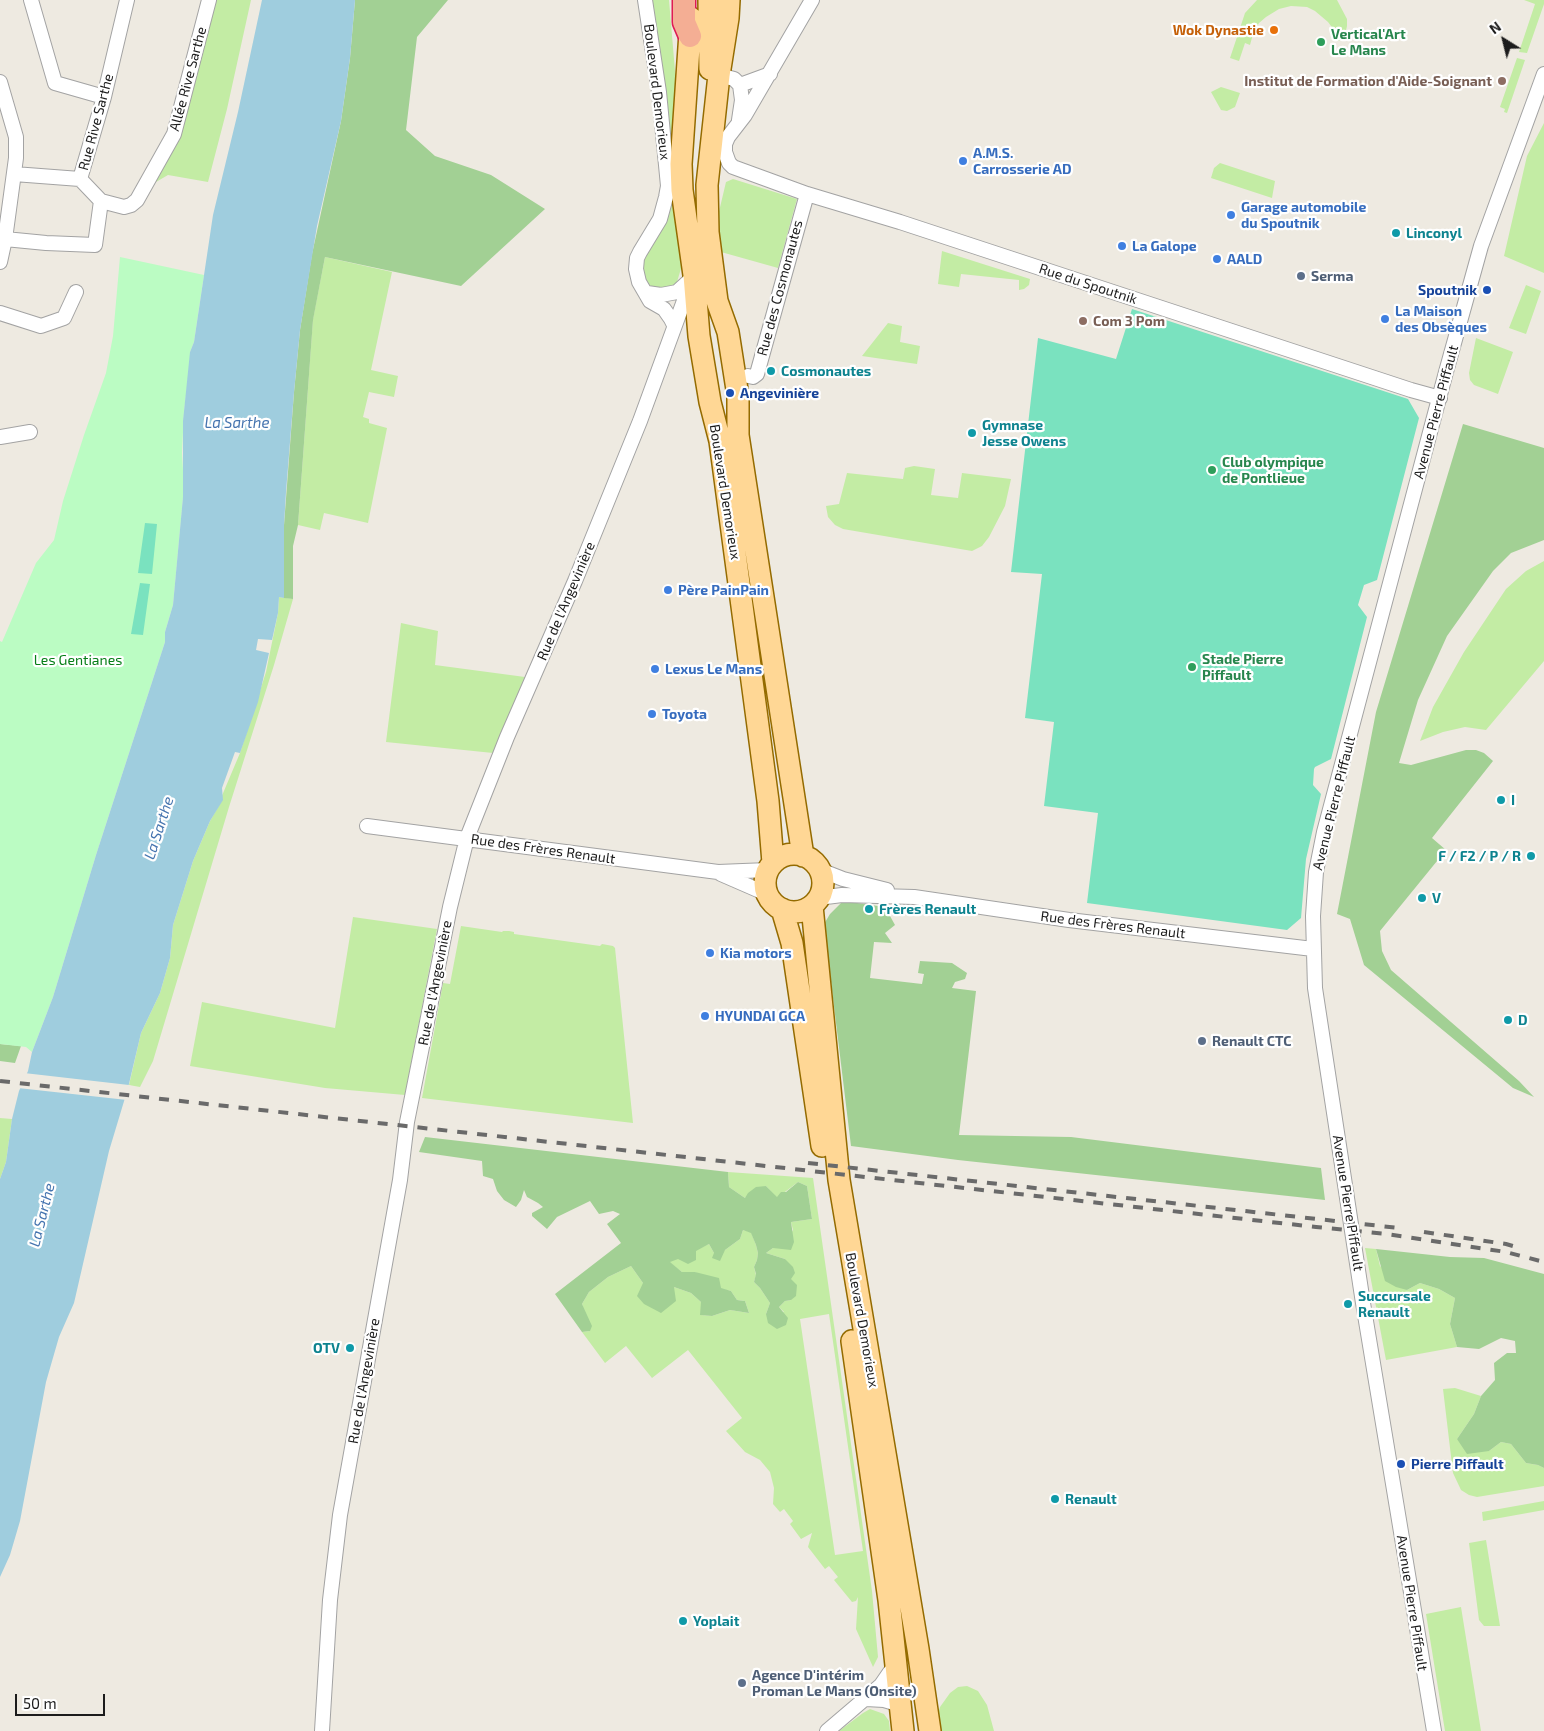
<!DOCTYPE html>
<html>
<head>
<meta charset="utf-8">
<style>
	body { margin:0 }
	#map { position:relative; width:1544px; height:1731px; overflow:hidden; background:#eeeae1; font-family:"Exo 2",sans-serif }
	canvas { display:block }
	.north { position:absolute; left:1479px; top:15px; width:50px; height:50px; -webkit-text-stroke:4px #fff; paint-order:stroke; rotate:324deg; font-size:14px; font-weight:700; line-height:20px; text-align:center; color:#1c1c1c }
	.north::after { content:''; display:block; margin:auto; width:18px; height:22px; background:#1c1c1c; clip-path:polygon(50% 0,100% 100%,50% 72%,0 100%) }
	.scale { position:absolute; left:15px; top:1694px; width:90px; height:22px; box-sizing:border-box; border:2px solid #1c1c1c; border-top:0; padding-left:6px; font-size:15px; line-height:18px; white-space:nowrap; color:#1c1c1c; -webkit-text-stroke:4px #fff; paint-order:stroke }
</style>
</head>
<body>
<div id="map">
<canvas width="1544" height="1731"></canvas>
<div class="north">N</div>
<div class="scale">50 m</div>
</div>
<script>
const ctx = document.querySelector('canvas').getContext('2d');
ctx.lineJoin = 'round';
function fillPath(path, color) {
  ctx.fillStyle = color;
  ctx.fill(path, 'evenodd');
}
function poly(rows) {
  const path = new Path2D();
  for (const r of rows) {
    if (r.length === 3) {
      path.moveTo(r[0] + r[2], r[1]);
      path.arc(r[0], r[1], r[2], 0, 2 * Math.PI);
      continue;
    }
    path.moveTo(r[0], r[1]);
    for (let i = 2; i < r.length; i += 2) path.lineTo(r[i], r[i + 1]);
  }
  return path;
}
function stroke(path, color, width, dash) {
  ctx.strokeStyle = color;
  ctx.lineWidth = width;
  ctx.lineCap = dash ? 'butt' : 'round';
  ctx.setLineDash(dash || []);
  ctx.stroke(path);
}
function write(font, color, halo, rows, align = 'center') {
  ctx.font = font + ' "Exo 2",sans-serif';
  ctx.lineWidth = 4.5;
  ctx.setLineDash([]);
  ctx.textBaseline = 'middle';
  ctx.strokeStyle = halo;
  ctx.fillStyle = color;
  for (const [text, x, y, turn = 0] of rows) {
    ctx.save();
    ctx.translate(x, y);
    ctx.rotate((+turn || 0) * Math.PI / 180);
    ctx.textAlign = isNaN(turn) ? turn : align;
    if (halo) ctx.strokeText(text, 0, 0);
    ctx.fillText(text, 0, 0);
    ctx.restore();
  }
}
const grass = poly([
	[214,0,251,0,227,109,208,182,168,175,156,182,153,180],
	[643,0,669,0,679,118,685,255,677,282,672,286,654,293,636,275,664,208],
	[1257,0,1337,0,1347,19,1347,26,1344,39,1337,41,1334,30,1328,22,1315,11,1307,7,1291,6,1279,9,1266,17,1259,23,1253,34,1250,45,1245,43,1239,61,1230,58,1245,13],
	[1524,0,1544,0,1544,4,1527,53,1519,52,1535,4],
	[1517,58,1525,60,1507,113,1504,112,1505,109,1500,107],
	[1221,87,1240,93,1235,107,1227,111,1221,110,1211,92],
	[1544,123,1544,273,1504,256,1527,156],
	[1220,163,1275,181,1272,198,1211,178,1214,168],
	[733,179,797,199,778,268,721,252,717,220,726,182],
	[942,251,1030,279,1029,285,1024,289,1019,290,1019,280,961,274,959,287,938,284],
	[325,257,392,272,371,370,398,376,394,397,369,392,363,417,369,419,369,423,387,428,368,523,324,513,320,530,298,525,313,319],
	[1526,285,1541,291,1526,334,1509,328],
	[888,323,902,326,900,342,920,346,917,364,862,356],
	[1476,338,1513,352,1498,394,1474,385,1470,380,1469,373],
	[914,466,935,469,931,495,958,498,962,473,1011,479,1005,506,989,537,982,546,972,551,843,529,835,525,828,517,826,506,839,504,847,473,903,479,905,468],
	[1544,561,1544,661,1486,730,1465,727,1443,732,1420,741,1433,707,1464,652,1506,589,1526,571],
	[279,597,293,599,274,665,229,807,153,1061,140,1087,129,1085,141,1033,160,993,170,958,173,925,193,861,210,821,222,800,221,798,240,753,266,672,278,613],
	[401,623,438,631,435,665,525,677,493,753,386,742],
	[353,917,437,929,405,1095,325,1088,190,1066,202,1002,335,1028],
	[461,926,502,932,503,931,509,931,514,932,514,934,600,946,602,944,613,946,615,948,633,1123,422,1098,443,983,450,984],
	[0,1118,12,1119,6,1162,0,1179],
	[728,1172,813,1178,872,1591,878,1657,873,1667,856,1629,858,1597,856,1601,852,1602,834,1580,838,1577,829,1566,825,1569,808,1547,812,1533,801,1539,790,1524,793,1521,784,1509,780,1512,773,1504,774,1488,770,1472,760,1460,745,1452,726,1431,742,1418,688,1350,652,1378,626,1346,605,1363,582,1332,590,1331,582,1304,589,1292,608,1277,631,1266,643,1283,674,1287,691,1293,701,1302,701,1315,712,1316,730,1310,749,1313,745,1301,737,1300,731,1291,721,1289,695,1272,682,1272,669,1262,709,1244,714,1253,725,1250,740,1239,743,1230,751,1232,756,1245,758,1253,757,1260,754,1267,756,1275,754,1282,760,1288,770,1303,766,1314,784,1312,779,1307,785,1301,791,1300,791,1279,785,1259,766,1253,773,1248,783,1248,793,1230,791,1222,812,1219,807,1186,798,1182,777,1198,766,1186,745,1198,729,1187],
	[829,1314,863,1551,835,1555,800,1319],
	[1365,1248,1376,1249,1380,1266,1407,1290,1420,1283,1439,1289,1455,1298,1450,1324,1457,1347,1386,1360],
	[1455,1388,1481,1396,1474,1414,1457,1439,1489,1451,1501,1442,1511,1444,1526,1463,1538,1465,1544,1468,1544,1486,1477,1497,1469,1495,1461,1490,1453,1473,1443,1389],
	[1544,1501,1544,1510,1483,1521,1482,1512],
	[1486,1540,1500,1626,1484,1626,1479,1620,1469,1543],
	[1461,1607,1481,1731,1445,1731,1426,1614],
	[967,1686,978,1691,987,1705,994,1731,932,1731,940,1707,950,1693,958,1687],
	[870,1709,884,1714,889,1721,890,1731,839,1731,863,1713]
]);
const forest = poly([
	[355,0,448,0,417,37,406,130,435,156,491,175,545,209,461,286,325,257,313,320,298,525,293,546,293,599,284,598,284,525,294,392,300,330,312,254,341,121,350,58],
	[1463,424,1544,448,1544,540,1511,553,1493,571,1447,636,1418,700,1399,763,1411,765,1466,750,1476,750,1484,753,1493,761,1432,838,1446,850,1380,931,1382,951,1391,970,1519,1081,1534,1097,1513,1088,1364,965,1350,919,1337,914,1376,712],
	[843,901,885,907,895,925,885,933,892,943,874,942,870,978,922,984,924,974,918,973,920,961,952,963,967,973,965,979,955,982,952,988,976,991,959,1135,1071,1137,1321,1168,1325,1200,958,1160,851,1146,824,924,830,914],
	[0,1044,21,1046,15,1063,0,1061],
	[425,1137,728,1172,729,1187,745,1198,748,1193,756,1187,766,1186,777,1197,781,1192,786,1192,798,1182,807,1186,812,1219,791,1222,794,1242,791,1250,773,1248,766,1253,785,1259,793,1267,795,1273,791,1279,797,1285,796,1296,791,1300,785,1301,779,1307,788,1318,786,1325,777,1329,768,1323,766,1314,770,1303,760,1288,754,1282,756,1274,754,1267,757,1260,758,1253,756,1245,751,1233,743,1230,740,1239,725,1250,720,1261,712,1258,714,1253,709,1244,696,1251,696,1260,688,1264,678,1259,670,1262,682,1272,695,1272,719,1278,721,1288,731,1291,737,1300,745,1301,749,1313,730,1310,712,1316,700,1315,701,1302,691,1293,674,1287,676,1301,661,1313,644,1304,637,1296,643,1283,631,1266,608,1277,589,1292,582,1304,592,1326,590,1331,582,1332,555,1294,621,1243,607,1224,620,1214,613,1211,599,1214,590,1201,557,1217,547,1229,532,1216,532,1213,543,1207,538,1203,527,1197,524,1190,521,1200,516,1207,504,1200,497,1191,493,1179,483,1176,482,1161,419,1152],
	[1376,1249,1450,1257,1484,1258,1544,1274,1544,1468,1538,1465,1526,1463,1511,1444,1501,1442,1489,1451,1467,1454,1457,1439,1474,1414,1481,1396,1495,1380,1494,1363,1507,1353,1516,1353,1515,1341,1501,1338,1479,1349,1457,1347,1450,1324,1455,1298,1439,1289,1420,1283,1407,1290,1396,1287,1385,1281]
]);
const park = poly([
	[120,257,204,275,194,342,190,352,190,364,184,411,182,453,184,487,173,605,165,632,165,642,96,855,53,997,32,1052,26,1047,0,1044,0,641,2,642,36,563,54,540,63,501,84,435,106,373,113,336]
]);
const pitch = poly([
	[1132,309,1408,399,1419,418,1377,580,1364,585,1358,605,1367,617,1331,759,1315,767,1314,769,1313,785,1321,794,1306,859,1301,918,1287,930,1087,903,1098,813,1044,806,1054,722,1025,718,1042,574,1011,572,1038,338,1116,359],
	[145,523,157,524,152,574,138,573],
	[140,583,150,584,143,635,131,634]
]);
const water = poly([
	[262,0,355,0,350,58,341,121,317,226,300,330,294,392,286,492,284,525,284,598,279,597,278,613,272,640,258,639,256,650,269,653,258,702,240,753,235,752,222,788,223,800,210,821,193,861,173,925,170,958,160,993,141,1033,128,1088,109,1151,74,1303,59,1337,46,1382,20,1521,10,1555,0,1577,0,1179,6,1162,12,1119,19,1091,28,1071,32,1052,53,997,96,855,165,642,165,632,173,605,183,497,183,421,190,352,194,342,213,215,238,112]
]);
const pier = poly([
	[24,1073,129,1085,131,1086,127,1100,18,1088]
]);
const minor = poly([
	[31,0,55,83,104,97],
	[645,0,659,92,668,186,666,197,660,219,640,252,637,258,636,269,639,282,650,301,664,309,671,319,674,325],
	[812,0,745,115,728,137,725,144,725,152,729,163,733,167,807,194,900,222,1411,390,1440,398],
	[719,75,734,79,740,85,742,100,739,120],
	[0,82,16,137,16,158,5,239,0,262],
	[740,85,770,74],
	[14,174,80,179,104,97,127,0],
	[80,179,101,201,124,207,131,205,137,200,174,134,209,0],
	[5,239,46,243,95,245,101,201],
	[647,293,661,295,677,292,689,281],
	[0,313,41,326,64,318,76,292],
	[748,376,753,377,757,374,807,194],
	[0,437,30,432],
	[367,826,718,872,768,870],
	[820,870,843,879,887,890],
	[721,874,767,894],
	[818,898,842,895,914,897,1069,920,1313,949],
	[866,1699,884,1700,901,1705],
	[322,1731,330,1600,340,1515,400,1180,407,1122,450,907,467,838,507,737,575,581,640,421,685,298,684,287],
	[827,1731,881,1685,890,1672],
	[1434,1731,1363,1303,1315,988,1313,916,1316,872,1324,832,1446,372,1481,246,1544,74]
]);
const primary = poly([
	[709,0,710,69],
	[729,0,728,18,719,75,707,185,708,232,717,301,728,332,738,396,738,435,803,856],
	[691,18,681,164,682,190,694,275,699,336,710,402,720,441,768,801,773,863],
	[794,883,29],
	[812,906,839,1180,918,1649,930,1731],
	[782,909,792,943,822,1146],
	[852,1341,889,1600,903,1731]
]);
const trunk = poly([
	[684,0,684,22,690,36]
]);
const rail = poly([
	[0,1081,1316,1227,1386,1234,1506,1252,1544,1262],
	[808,1163,1399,1228],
	[1424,1232,1506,1244,1520,1248]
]);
const markers = [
	[1274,30,5,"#e8710a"],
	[1321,42,5,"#2e9e5b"],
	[1502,81,5,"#8d6e63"],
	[963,161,5,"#3f7fe0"],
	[1231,215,5,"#3f7fe0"],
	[1396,233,5,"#0f9aa8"],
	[1122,246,5,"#3f7fe0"],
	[1217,259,5,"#3f7fe0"],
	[1301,276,5,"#5c6f8a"],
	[1487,290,5,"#1a4fb4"],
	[1385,319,5,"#3f7fe0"],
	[1083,321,5,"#8d6e63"],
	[771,371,5,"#0f9aa8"],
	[730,393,5,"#1a4fb4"],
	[972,433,5,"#0f9aa8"],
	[1212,470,5,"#2e9e5b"],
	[668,590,5,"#3f7fe0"],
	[1192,667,5,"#2e9e5b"],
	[655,669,5,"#3f7fe0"],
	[652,714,5,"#3f7fe0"],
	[1501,800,5,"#0f9aa8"],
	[1531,856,5,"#0f9aa8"],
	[1422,898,5,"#0f9aa8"],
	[869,909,5,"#0f9aa8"],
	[710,953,5,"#3f7fe0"],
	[705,1016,5,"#3f7fe0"],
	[1508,1020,5,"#0f9aa8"],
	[1202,1041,5,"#5c6f8a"],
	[1348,1304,5,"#0f9aa8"],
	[350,1348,5,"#0f9aa8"],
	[1401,1464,5,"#1a4fb4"],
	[1055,1499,5,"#0f9aa8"],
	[683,1621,5,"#0f9aa8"],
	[742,1683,5,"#5c6f8a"]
];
const foodNames = [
	["Wok Dynastie",1264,30]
];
const leisureNames = [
	["Vertical'Art",1331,34],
	["Le Mans",1331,50],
	["Club olympique",1222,462],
	["de Pontlieue",1222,478],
	["Stade Pierre",1202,659],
	["Piffault",1202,675]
];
const streetNames = [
	["Allée Rive Sarthe",188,79,-75],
	["Boulevard Demorieux",657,92,83],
	["Rue Rive Sarthe",96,122,-75],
	["Rue du Spoutnik",1088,284,18],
	["Rue des Cosmonautes",780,288,-75],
	["Avenue Pierre Piffault",1436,412,-75],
	["Boulevard Demorieux",725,492,81],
	["Rue de l'Angevinière",566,601,-67],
	["Avenue Pierre Piffault",1334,803,-76],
	["Rue des Frères Renault",543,849,8],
	["Rue des Frères Renault",1113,925,7],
	["Rue de l'Angevinière",435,983,-79],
	["Avenue Pierre Piffault",1348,1203,81],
	["Boulevard Demorieux",862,1320,80],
	["Rue de l'Angevinière",364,1381,-80],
	["Avenue Pierre Piffault",1412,1603,81]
];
const educationNames = [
	["Institut de Formation d'Aide-Soignant",1492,81],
	["Com 3 Pom",1093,321,"left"]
];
const shopNames = [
	["A.M.S.",973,153],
	["Carrosserie AD",973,169],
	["Garage automobile",1241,207],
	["du Spoutnik",1241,223],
	["La Galope",1132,246],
	["AALD",1227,259],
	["La Maison",1395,311],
	["des Obsèques",1395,327],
	["Père PainPain",678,590],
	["Lexus Le Mans",665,669],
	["Toyota",662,714],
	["Kia motors",720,953],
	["HYUNDAI GCA",715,1016]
];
const cultureNames = [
	["Linconyl",1406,233],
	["Cosmonautes",781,371],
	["Gymnase",982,425],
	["Jesse Owens",982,441],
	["I",1511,800],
	["F / F2 / P / R",1521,856,"right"],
	["V",1432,898],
	["Frères Renault",879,909],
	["D",1518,1020],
	["Succursale",1358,1296],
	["Renault",1358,1312],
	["OTV",340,1348,"right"],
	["Renault",1065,1499],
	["Yoplait",693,1621]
];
const serviceNames = [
	["Serma",1311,276],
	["Renault CTC",1212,1041],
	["Agence D'intérim",752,1675],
	["Proman Le Mans (Onsite)",752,1691]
];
const transitNames = [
	["Spoutnik",1477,290,"right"],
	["Angevinière",740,393],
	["Pierre Piffault",1411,1464]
];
const parkNames = [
	["Les Gentianes",78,660]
];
const waterNames = [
	["La Sarthe",237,423],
	["La Sarthe",159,828,-72],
	["La Sarthe",42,1215,-76]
];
fillPath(grass, '#c3eca4');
fillPath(forest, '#a2d094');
fillPath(park, '#bbfcc3');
fillPath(pitch, '#7ae2bf');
fillPath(water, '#9fcdde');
fillPath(pier, '#eeeae1');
stroke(minor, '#a3a3a3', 16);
stroke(primary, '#946b00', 24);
stroke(trunk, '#df1b54', 25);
stroke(minor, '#fff', 14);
stroke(primary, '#ffd795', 21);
stroke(trunk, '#f4ae94', 22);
stroke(rail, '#6a6a6a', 4, [10, 10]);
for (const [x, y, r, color] of markers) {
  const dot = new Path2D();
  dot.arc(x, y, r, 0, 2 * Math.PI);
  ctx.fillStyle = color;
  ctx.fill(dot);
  stroke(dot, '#fff', 2);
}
write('bold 14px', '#c56008', '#fff', foodNames, 'right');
write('bold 14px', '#27864d', '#fff', leisureNames, 'left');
write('14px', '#1c1c1c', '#fff', streetNames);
write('bold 14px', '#785e54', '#fff', educationNames, 'right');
write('bold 14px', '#366cbe', '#fff', shopNames, 'left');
write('bold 14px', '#0d838f', '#fff', cultureNames, 'left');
write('bold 14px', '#4e5e75', '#fff', serviceNames, 'left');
write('bold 14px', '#164399', '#fff', transitNames, 'left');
write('14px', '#067e17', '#fff', parkNames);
write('italic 15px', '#4574af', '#fff', waterNames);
</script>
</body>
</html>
